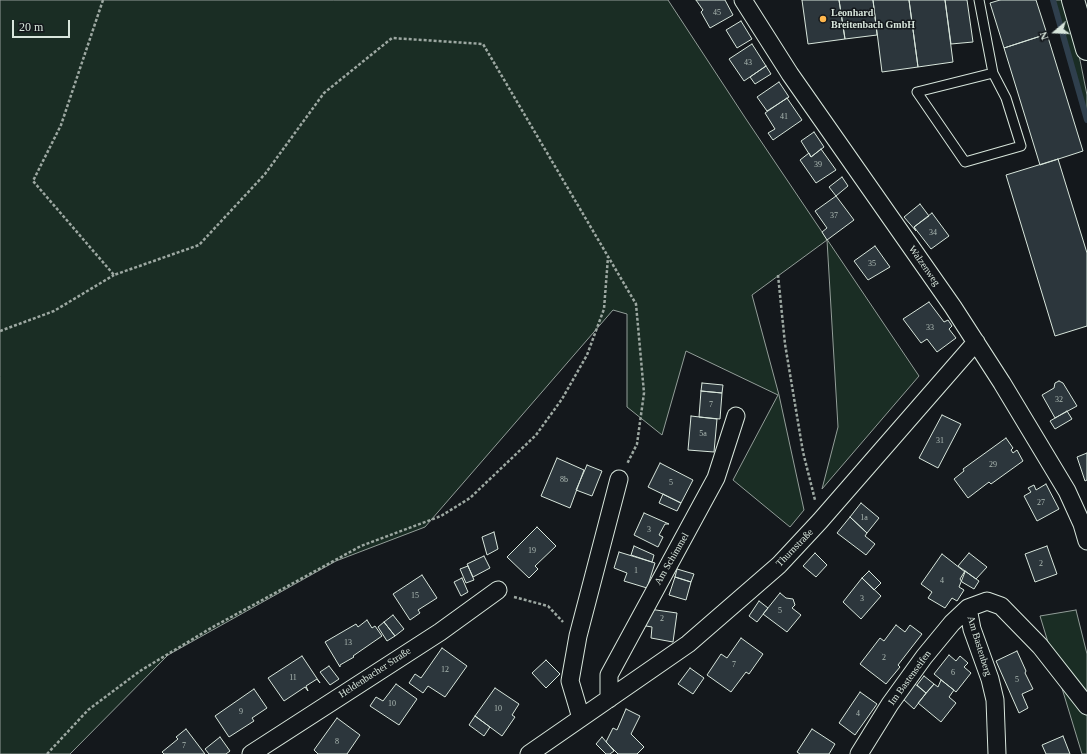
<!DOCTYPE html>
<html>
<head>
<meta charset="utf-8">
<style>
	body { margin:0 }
	#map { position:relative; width:1087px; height:754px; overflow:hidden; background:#14181c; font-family:"Times New Roman",serif }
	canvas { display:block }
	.north { position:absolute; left:1035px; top:12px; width:40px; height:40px; -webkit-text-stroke:3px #14181c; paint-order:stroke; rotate:251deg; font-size:11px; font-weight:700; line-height:16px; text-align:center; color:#d8e6dc }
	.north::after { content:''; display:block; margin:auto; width:14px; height:18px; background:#d8e6dc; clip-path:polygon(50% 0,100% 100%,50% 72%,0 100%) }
	.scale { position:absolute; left:12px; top:20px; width:58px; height:18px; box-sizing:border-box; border:2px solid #d8e6dc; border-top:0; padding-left:5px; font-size:12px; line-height:14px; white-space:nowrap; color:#d8e6dc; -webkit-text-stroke:3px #14181c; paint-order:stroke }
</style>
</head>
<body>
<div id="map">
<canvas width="1087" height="754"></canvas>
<div class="north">N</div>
<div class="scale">20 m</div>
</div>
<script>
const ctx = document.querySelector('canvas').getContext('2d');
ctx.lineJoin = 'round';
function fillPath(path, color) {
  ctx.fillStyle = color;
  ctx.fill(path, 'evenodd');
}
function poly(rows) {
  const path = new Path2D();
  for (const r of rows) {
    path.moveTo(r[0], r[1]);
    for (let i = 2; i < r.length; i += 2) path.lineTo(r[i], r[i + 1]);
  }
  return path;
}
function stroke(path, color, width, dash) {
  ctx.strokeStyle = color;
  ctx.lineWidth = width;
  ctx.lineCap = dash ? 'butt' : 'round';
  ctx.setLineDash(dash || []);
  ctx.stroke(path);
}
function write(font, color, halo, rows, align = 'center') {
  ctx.font = font + ' "Times New Roman",serif';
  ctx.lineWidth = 3;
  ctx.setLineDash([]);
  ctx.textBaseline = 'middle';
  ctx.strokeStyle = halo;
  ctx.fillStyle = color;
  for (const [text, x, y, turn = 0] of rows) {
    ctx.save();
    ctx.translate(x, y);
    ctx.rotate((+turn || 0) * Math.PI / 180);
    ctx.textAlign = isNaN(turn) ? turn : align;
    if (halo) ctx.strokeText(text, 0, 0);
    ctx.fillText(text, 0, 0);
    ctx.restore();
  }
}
const green = poly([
	[0,0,668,0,746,119,919,376,822,489,838,427,827,240,752,295,779,395,804,510,790,527,733,480,778,395,686,351,662,435,627,407,627,314,613,310,425,527,336,561,168,655,70,754,0,754,0,0],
	[1053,0,1068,0,1087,95,1087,120,1053,0],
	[1076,610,1087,654,1087,754,1082,754,1040,616,1076,610]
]);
const stream = poly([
	[1053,0,1087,120]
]);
const building = poly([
	[696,0,725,0,733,15,710,28,701,12,703,10,696,0],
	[802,0,839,0,845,39,808,44,802,0],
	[839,0,873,0,877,35,845,39,839,0],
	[873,0,909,0,918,67,882,72,873,0],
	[909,0,945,0,953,62,918,67,909,0],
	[945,0,967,0,973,42,951,44,945,0],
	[1000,0,1036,0,1047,34,1004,48,990,3,1000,0],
	[741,21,752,39,737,48,726,30,741,21],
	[1047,34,1083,151,1040,165,1004,48,1047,34],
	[752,44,766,66,744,81,729,59,752,44],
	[766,66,771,74,755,84,750,77,766,66],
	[779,82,789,97,767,111,757,97,779,82],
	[787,98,802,120,773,140,768,133,775,129,765,113,787,98],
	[814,132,824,147,811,157,801,141,814,132],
	[821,149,836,170,816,183,800,160,809,153,811,157,821,149],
	[1058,159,1087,253,1087,326,1055,336,1006,175,1058,159],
	[842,177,848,186,836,196,829,187,842,177],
	[836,196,854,220,827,240,822,232,827,228,815,211,836,196],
	[920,204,929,216,914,227,916,231,904,217,920,204],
	[932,213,949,236,931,249,914,227,932,213],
	[875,246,890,267,868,280,854,261,875,246],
	[929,302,944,322,948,320,952,326,949,329,956,338,937,352,927,339,921,343,903,319,929,302],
	[1059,381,1063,383,1077,406,1055,418,1042,395,1054,388,1055,383,1059,381],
	[702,383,723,385,722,393,701,391,702,383],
	[701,391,722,393,720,419,699,417,701,391],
	[1067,411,1072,419,1055,429,1050,421,1067,411],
	[942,415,961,424,938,468,919,458,942,415],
	[691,416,717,419,714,452,688,450,691,416],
	[1006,438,1013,448,1011,450,1013,453,1017,450,1023,461,991,484,989,482,968,498,954,479,964,471,963,469,1006,438],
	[1087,453,1087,480,1085,481,1077,457,1087,453],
	[557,458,584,470,570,508,541,496,557,458],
	[660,463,693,480,681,503,648,487,660,463],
	[587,465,602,471,592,496,576,490,587,465],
	[1046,484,1059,509,1037,521,1024,496,1031,492,1028,488,1034,485,1036,490,1046,484],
	[663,494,681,503,677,511,659,503,663,494],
	[861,503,879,518,867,533,850,517,861,503],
	[644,513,669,524,665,524,659,535,663,537,658,547,634,535,644,513],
	[850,517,867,533,865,536,875,544,866,555,837,533,850,517],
	[537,527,556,546,535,566,538,569,529,578,507,557,537,527],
	[494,532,498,549,487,555,482,537,494,532],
	[634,546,654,555,652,562,631,555,634,546],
	[1047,546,1057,574,1035,582,1025,554,1047,546],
	[619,552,655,563,647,588,624,581,627,573,614,568,619,552],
	[815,553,827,565,816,577,803,566,815,553],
	[969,553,987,567,976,579,958,566,969,553],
	[942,554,965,572,959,587,964,590,957,601,952,598,945,608,928,598,932,592,921,584,942,554],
	[484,556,490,568,473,577,467,564,484,556],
	[468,566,474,580,466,583,460,569,468,566],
	[677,569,694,574,691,582,675,577,677,569],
	[869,571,881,583,874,590,862,578,869,571],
	[965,571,979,581,974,589,962,582,960,579,965,571],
	[422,575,437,598,418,610,420,613,410,620,393,594,422,575],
	[675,577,691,582,686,600,669,595,675,577],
	[462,578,468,592,461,596,454,582,462,578],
	[862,578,881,596,861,619,843,602,862,578],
	[780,593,786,598,793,599,795,605,792,608,801,615,787,632,763,614,780,593],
	[759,601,768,608,757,622,749,616,759,601],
	[649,609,677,613,673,642,651,638,652,627,646,626,649,609],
	[393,615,404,629,395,636,384,622,393,615],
	[367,620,372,628,375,626,382,636,353,656,354,657,340,665,340,667,325,642,356,624,358,627,367,620],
	[384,622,395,636,387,641,378,627,384,622],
	[896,625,905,632,910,625,922,634,898,665,900,667,886,684,860,664,880,638,884,641,896,625],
	[741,638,763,654,749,674,746,672,731,692,707,675,721,654,727,658,741,638],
	[442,648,467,666,445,697,428,686,423,693,409,683,415,674,421,678,442,648],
	[1017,651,1026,671,1025,673,1033,689,1022,694,1028,708,1019,713,996,661,1017,651],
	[949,655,956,661,960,656,968,663,964,667,971,673,956,692,934,674,949,655],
	[302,656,320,683,317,679,306,686,308,691,305,687,284,701,268,678,302,656],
	[546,660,560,674,546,688,532,673,546,660],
	[329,666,339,679,330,685,320,672,329,666],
	[690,668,704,678,693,694,678,684,690,668],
	[924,676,934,684,926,693,917,685,924,676],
	[941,680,954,690,949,697,956,703,941,722,918,703,934,684,938,687,941,680],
	[396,684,417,699,399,725,370,706,376,697,383,701,396,684],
	[915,684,926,693,914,709,903,699,915,684],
	[495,688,519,704,512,715,515,717,502,736,475,716,495,688],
	[254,689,267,708,252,718,254,721,229,737,215,716,254,689],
	[860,692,877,704,855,735,839,723,860,692],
	[626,709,640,716,631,734,644,747,637,754,618,754,606,742,613,728,617,730,626,709],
	[475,716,490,727,484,736,469,725,475,716],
	[337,718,360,735,347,754,318,754,314,750,337,718],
	[186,729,205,754,164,754,162,752,178,739,176,737,186,729],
	[812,729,835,744,829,754,800,754,797,752,812,729],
	[1063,736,1070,754,1046,754,1042,745,1063,736],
	[220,737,230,751,226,754,209,754,205,749,220,737],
	[602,737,614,751,610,754,606,754,596,744,602,737]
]);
const path = poly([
	[103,0,61,125,33,181,114,275,199,245,265,174,324,93,392,38,483,44,636,304,644,393,637,444,627,464],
	[778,275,785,344,803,452,815,500],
	[0,331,54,311,114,275],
	[514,597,548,606,563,622],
	[47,754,88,710,140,671,211,628,361,546,441,516,470,498,536,435,562,399,587,355,604,309,608,257]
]);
const lane = poly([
	[979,0,993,73,1006,98,1021,146,965,162,917,92,993,73]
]);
const street = poly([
	[743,0,790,74,953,307,1002,383,1067,491,1082,524,1087,541],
	[968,608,972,629,990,679,995,700,997,754],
	[609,699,609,675,716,478,736,416],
	[581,718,570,681,578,636,619,479],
	[251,754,440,632,498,590],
	[529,754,688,644,779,565,820,521,976,342],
	[859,754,890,704,924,657,952,623,968,608,987,601,1001,606,1040,646,1087,706]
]);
const secondary = poly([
	[1073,0,1087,49]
]);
const markers = [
	[823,19,4,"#ffb74d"]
];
const numberNames = [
	["45",717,13],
	["43",748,63],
	["41",784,117],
	["39",818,165],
	["37",834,216],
	["34",933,233],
	["35",872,264],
	["33",930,328],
	["32",1059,400],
	["7",711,405],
	["5a",703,434],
	["31",940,441],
	["29",993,465],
	["8b",564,480],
	["5",671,483],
	["27",1041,503],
	["1a",864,518],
	["3",649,530],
	["19",532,551],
	["2",1041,564],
	["1",636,571],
	["4",942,581],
	["15",415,596],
	["3",862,599],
	["5",780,611],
	["2",662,619],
	["13",348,643],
	["2",884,658],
	["7",734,665],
	["12",445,670],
	["6",953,673],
	["11",293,678],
	["5",1017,680],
	["10",392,704],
	["10",498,709],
	["9",241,712],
	["4",858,714],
	["8",337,742],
	["7",184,746]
];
const poiNames = [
	["Leonhard",831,13],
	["Breitenbach GmbH",831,25]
];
const streetNames = [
	["Walzenweg",924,266,55],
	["Thurnstraße",795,548,-46],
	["Am Schimmel",672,559,-60],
	["Am Bastenberg",979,646,73],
	["Heldenbacher Straße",375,673,-33],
	["Im Bastenseifen",910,678,-54]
];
fillPath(green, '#1a2d24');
stroke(green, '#939e99', 1);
stroke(stream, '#2f3f4d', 6);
fillPath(building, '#2c363c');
stroke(building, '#d8e6dc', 1);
stroke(lane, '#d8e6dc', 11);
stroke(street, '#d8e6dc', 19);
stroke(secondary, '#d8e6dc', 24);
stroke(path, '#9da8a2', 2.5, [3, 2]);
stroke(lane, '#14181c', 9);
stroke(street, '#14181c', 17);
stroke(secondary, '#14181c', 22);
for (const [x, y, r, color] of markers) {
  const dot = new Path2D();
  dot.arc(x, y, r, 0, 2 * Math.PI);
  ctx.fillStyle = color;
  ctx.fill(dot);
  stroke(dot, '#14181c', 1.5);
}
write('8px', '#adbab4', null, numberNames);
write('bold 10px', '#d8e6dc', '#14181c', poiNames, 'left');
write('10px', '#d8e6dc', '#14181c', streetNames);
</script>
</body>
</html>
